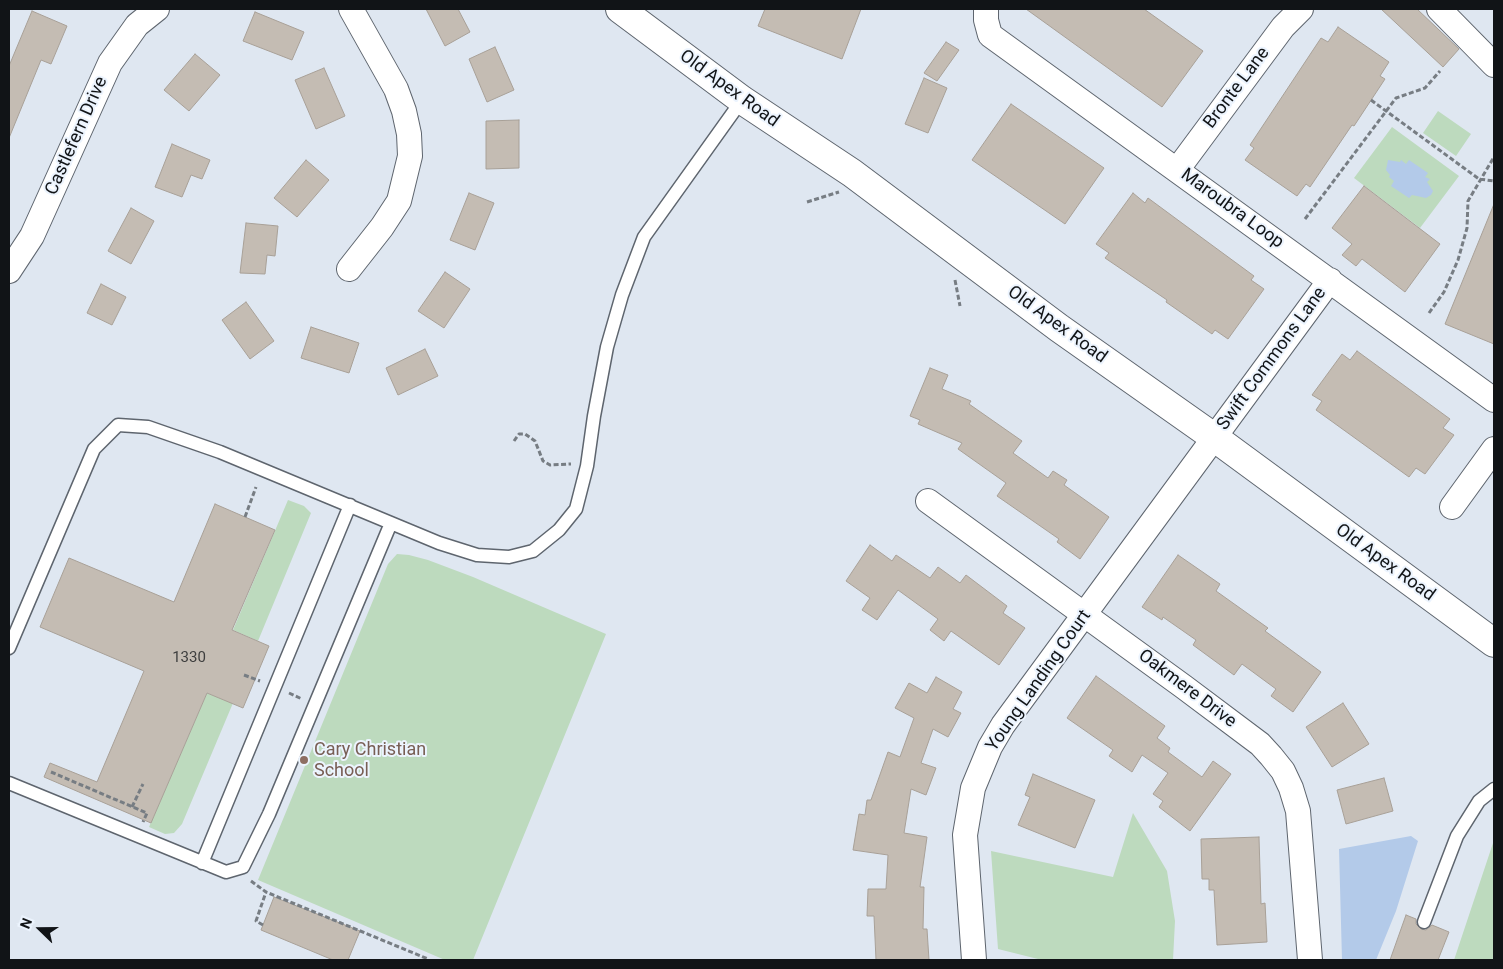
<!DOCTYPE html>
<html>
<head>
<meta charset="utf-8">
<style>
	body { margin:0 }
	#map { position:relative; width:1503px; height:969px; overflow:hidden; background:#dfe7f1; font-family:Roboto,sans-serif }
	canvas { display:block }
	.frame { position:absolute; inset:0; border:10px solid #111417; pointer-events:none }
	.north { position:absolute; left:15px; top:904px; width:50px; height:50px; -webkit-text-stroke:4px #ecf4fe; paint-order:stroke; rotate:292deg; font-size:14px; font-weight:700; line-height:20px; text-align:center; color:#111417 }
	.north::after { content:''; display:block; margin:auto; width:18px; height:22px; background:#111417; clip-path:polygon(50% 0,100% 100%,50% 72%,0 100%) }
</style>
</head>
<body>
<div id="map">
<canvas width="1503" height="969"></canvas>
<div class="frame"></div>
<div class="north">N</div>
</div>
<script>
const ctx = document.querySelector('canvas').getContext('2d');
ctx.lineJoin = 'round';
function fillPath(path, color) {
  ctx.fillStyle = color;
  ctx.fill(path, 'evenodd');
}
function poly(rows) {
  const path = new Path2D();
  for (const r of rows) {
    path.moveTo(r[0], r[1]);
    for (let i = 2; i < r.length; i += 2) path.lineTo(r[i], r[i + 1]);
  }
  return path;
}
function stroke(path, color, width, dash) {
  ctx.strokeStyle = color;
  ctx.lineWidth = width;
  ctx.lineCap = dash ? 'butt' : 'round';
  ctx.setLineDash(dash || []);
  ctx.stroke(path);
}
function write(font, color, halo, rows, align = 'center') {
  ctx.font = font + ' Roboto,sans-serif';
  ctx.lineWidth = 4;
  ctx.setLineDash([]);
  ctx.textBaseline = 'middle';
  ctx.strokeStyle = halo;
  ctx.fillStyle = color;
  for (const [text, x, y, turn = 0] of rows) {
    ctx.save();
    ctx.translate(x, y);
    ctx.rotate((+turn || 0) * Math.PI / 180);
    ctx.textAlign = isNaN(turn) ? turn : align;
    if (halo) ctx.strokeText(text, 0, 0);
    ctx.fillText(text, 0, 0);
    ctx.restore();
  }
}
const green = poly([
	[1438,111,1471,134,1456,156,1423,133],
	[1392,127,1459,176,1420,228,1354,178],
	[288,500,304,506,311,513,258,641,233,630],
	[397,554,409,555,428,560,473,577,606,634,473,960,445,960,258,880,388,564],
	[207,693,233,703,182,824,174,833,165,834,149,827],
	[1133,813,1167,871,1175,921,1173,960,1042,960,998,949,991,851,1113,877],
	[1494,840,1494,960,1454,960]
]);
const water = poly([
	[1388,160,1400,162,1401,160,1406,164,1409,160,1428,173,1425,177,1430,179,1427,182,1433,191,1431,195,1426,198,1412,195,1409,198,1391,186,1394,181,1389,177,1390,175,1386,170],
	[1411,836,1418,841,1396,911,1376,960,1342,960,1339,849]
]);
const building = poly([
	[426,9,458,9,470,32,445,46,426,9],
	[765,9,861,9,842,59,758,26,765,9],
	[1026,9,1144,9,1203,51,1162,107,1026,9],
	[1381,9,1417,9,1459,49,1443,67,1381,9],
	[32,11,67,26,51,64,41,60,9,138,9,66,32,11],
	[255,12,304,32,292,60,243,41,255,12],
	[1338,27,1389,62,1380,76,1385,79,1354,126,1352,125,1310,187,1306,184,1297,196,1245,160,1254,148,1250,145,1321,38,1328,42,1338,27],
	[946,42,959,50,937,81,924,73,946,42],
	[495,47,514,90,487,102,469,59,495,47],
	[195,54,220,75,189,111,164,90,195,54],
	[324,68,345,116,316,129,295,80,324,68],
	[924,78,947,88,928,133,905,124,924,78],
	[1011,104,1104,168,1065,224,972,160,1011,104],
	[519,120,519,168,486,169,486,121,519,120],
	[172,144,210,160,202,179,191,175,182,197,155,187,172,144],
	[306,160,329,180,297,217,274,198,306,160],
	[1364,186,1440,244,1405,292,1362,259,1356,266,1342,255,1352,244,1332,228,1364,186],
	[469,193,494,203,475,250,450,240,469,193],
	[1133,193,1145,203,1148,198,1209,243,1254,276,1251,280,1264,289,1228,339,1215,330,1212,334,1166,302,1167,300,1105,258,1109,253,1096,244,1133,193],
	[1494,204,1494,344,1445,324,1494,204],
	[131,208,154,221,131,264,108,251,131,208],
	[246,223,278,226,275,256,267,255,265,274,240,273,246,223],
	[445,272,470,289,444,328,418,311,445,272],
	[101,284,126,297,112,325,87,313,101,284],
	[246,302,274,341,250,359,222,320,246,302],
	[311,327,359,343,349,373,301,358,311,327],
	[425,349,438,376,398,395,386,368,425,349],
	[1357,351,1450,419,1443,428,1454,435,1425,474,1416,468,1409,477,1316,410,1322,401,1312,395,1342,354,1350,360,1357,351],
	[930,368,948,375,942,389,971,401,969,404,1022,441,1013,453,1048,478,1053,471,1067,480,1064,485,1109,517,1080,559,1057,542,1059,539,997,496,1006,483,958,449,962,443,918,424,920,420,910,416,930,368],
	[215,504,275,530,232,630,269,646,243,708,207,693,151,823,44,777,50,763,97,782,144,671,40,627,69,558,174,602,215,504],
	[870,545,892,561,896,555,930,578,938,567,960,583,966,575,1007,606,1003,613,1025,628,999,665,951,631,944,641,930,630,938,619,898,590,877,620,862,610,870,598,846,581,870,545],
	[1178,555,1220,584,1216,591,1268,628,1265,631,1321,672,1293,712,1271,696,1276,689,1242,664,1234,675,1193,645,1196,640,1163,617,1162,620,1142,607,1178,555],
	[1096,676,1165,726,1157,738,1170,748,1168,752,1202,777,1213,761,1231,774,1190,831,1159,807,1163,801,1153,794,1168,773,1142,755,1132,772,1109,756,1113,750,1067,718,1096,676],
	[936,677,962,692,953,709,961,713,948,737,933,729,921,763,936,768,926,795,911,789,904,833,927,837,920,887,924,887,923,929,927,929,929,960,876,960,874,916,867,916,868,889,886,889,888,855,853,850,859,814,865,815,867,800,871,800,888,752,900,757,914,718,895,708,909,683,927,693,936,677],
	[1343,703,1369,744,1332,767,1306,727,1343,703],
	[1033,774,1095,800,1075,848,1018,825,1030,797,1025,795,1033,774],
	[1384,778,1393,811,1346,824,1337,790,1384,778],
	[1259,837,1261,904,1265,903,1267,942,1217,945,1214,890,1209,890,1209,879,1202,879,1201,839,1259,837],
	[274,897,360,931,348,960,333,960,261,930,274,897],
	[1406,915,1416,919,1416,924,1421,929,1426,930,1432,925,1449,932,1438,960,1390,960,1406,915]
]);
const path = poly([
	[1371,100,1479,179,1494,181],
	[807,202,839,192],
	[1305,219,1396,98,1425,88,1440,71],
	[955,280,960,306],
	[1429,313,1444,292,1458,260,1467,228,1468,201,1494,157],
	[514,441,519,434,525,434,535,441,543,461,550,465,571,464],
	[245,517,256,487],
	[244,675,260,681],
	[289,693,302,699],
	[51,772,147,813,143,822],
	[132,807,143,784],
	[251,881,266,892,428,959],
	[263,925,256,921,266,892]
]);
const service = poly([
	[9,648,94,449,118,425,148,427,220,452,439,543,477,555,509,557,533,551,559,530,576,509,587,466,594,416,607,347,622,295,644,237,742,100],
	[9,783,226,872,243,867,269,814,391,523],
	[202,863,350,505],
	[1424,922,1457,836,1479,801,1494,789]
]);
const minor = poly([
	[986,9,986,20,990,35,1494,400],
	[1439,9,1494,65],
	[1177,170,1283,27,1301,9],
	[349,269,382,227,399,201,410,156,409,134,404,111,396,89,351,9],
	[9,271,32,236,110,63,137,25,157,9],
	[928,501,1184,687,1260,744,1271,756,1283,771,1291,788,1298,811,1310,960],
	[1452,507,1494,449],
	[974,960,965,835,973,788,990,747,1003,725,1330,280]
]);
const secondary = poly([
	[620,9,742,100,852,173,1059,328,1215,438,1494,643]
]);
const markers = [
	[304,760,5,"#8d6e63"]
];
const numberNames = [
	["1330",189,658]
];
const streetNames = [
	["Bronte Lane",1237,88,-53],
	["Old Apex Road",729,89,36],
	["Castlefern Drive",77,136,-66],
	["Maroubra Loop",1232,209,36],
	["Old Apex Road",1057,325,36],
	["Swift Commons Lane",1272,359,-54],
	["Old Apex Road",1385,563,36],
	["Young Landing Court",1039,681,-55],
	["Oakmere Drive",1187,689,37]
];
const educationNames = [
	["Cary Christian",314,750],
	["School",314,771]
];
fillPath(green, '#bddabe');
fillPath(water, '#b3cae9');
fillPath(building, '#c4bcb3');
stroke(building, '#a8a097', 1);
stroke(service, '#5e656e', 15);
stroke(minor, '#5e656e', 26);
stroke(secondary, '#5e656e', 30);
stroke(path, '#777d83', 3, [5, 2.5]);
stroke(service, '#fff', 12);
stroke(minor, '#fff', 24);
stroke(secondary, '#fff', 28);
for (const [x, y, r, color] of markers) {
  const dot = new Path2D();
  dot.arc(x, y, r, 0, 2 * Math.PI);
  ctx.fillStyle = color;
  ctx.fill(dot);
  stroke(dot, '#ecf4fe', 2);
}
write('15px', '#3e3e3e', null, numberNames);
write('18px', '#111417', '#ecf4fe', streetNames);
write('18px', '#785e54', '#ecf4fe', educationNames, 'left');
</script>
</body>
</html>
